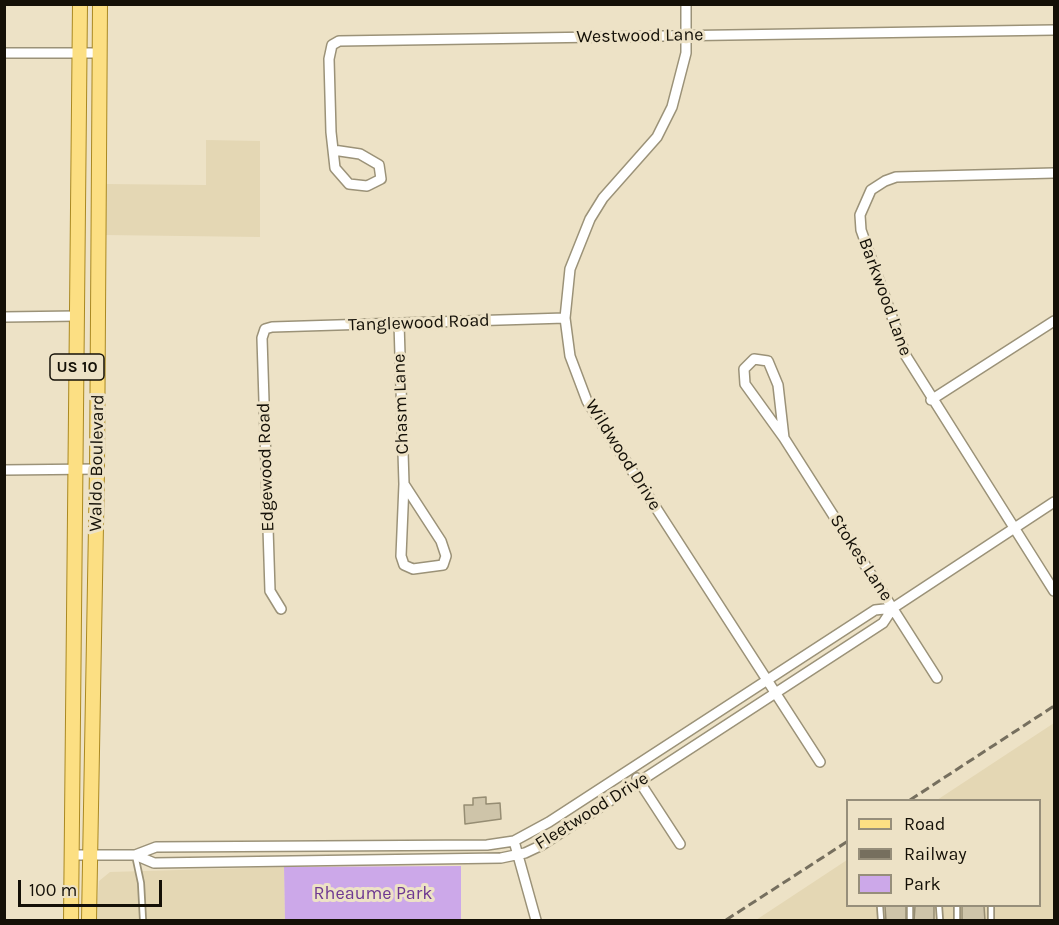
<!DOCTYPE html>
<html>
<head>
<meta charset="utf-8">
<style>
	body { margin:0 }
	#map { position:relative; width:1059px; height:925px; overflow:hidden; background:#ede2c6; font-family:Karla,sans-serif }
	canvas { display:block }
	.frame { position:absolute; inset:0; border:6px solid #141007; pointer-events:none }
	.legend { position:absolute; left:846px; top:799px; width:195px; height:108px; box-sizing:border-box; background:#ede2c6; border:2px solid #968e7a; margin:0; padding:8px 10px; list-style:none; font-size:18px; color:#141007 }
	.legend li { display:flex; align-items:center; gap:12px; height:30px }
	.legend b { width:30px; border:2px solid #968e7a }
	.scale { position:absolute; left:18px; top:880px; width:144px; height:27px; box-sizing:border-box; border:3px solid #141007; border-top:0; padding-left:8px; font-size:18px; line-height:21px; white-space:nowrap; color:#141007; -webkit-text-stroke:4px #ede2c6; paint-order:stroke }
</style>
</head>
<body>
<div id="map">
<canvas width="1059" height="925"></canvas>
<div class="frame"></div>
<ul class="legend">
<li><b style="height:8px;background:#fcdf83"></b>Road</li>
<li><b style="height:8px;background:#766f5e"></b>Railway</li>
<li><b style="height:16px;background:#cca8e9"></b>Park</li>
</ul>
<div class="scale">100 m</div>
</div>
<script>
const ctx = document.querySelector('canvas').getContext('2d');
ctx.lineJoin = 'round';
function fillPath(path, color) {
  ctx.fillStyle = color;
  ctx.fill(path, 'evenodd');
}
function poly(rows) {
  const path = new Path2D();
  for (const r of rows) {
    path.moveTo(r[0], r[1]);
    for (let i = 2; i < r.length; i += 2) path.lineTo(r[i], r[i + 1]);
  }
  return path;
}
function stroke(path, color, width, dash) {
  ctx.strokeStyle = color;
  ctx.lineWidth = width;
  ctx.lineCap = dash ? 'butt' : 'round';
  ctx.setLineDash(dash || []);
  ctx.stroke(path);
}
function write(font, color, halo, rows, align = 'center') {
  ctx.font = font + ' Karla,sans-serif';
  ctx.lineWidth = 6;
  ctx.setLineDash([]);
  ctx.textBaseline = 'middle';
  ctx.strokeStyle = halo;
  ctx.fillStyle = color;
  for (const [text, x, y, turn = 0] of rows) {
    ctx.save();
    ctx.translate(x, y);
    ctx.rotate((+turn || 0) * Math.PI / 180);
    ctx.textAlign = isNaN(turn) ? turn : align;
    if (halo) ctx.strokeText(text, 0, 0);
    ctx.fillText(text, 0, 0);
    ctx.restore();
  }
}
const built = poly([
	[206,140,260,141,260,237,105,235,105,184,206,185],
	[1054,723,1054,920,756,920,847,860,848,906,1040,906,1040,800,937,800],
	[284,867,285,920,96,920,99,881,110,872]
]);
const green = poly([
	[461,866,461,920,285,920,284,867]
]);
const building = poly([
	[486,797,486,804,500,803,501,819,465,824,464,805,473,805,473,798,486,797],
	[885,906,906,906,906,921,886,921,885,906],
	[915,906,934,906,934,921,914,921,915,906],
	[962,906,984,906,985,921,962,921,962,906]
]);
const lane = poly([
	[135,855,141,883,143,920],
	[880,906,881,920],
	[910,906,910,920],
	[939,906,940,920],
	[957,906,957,920],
	[991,906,991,920]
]);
const street = poly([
	[686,4,686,53,672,107,657,137,603,198,590,219,570,269,565,318,570,356,587,401,820,762],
	[4,53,100,53],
	[333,150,360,154,379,165,381,179,367,186,349,184,335,168,331,132,329,59,332,45,339,41,1054,30],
	[1054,173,896,177,885,181,871,190,860,215,861,230,906,356,1054,591],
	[4,317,77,316],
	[399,323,404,484,401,556,404,565,413,569,443,565,446,556,441,541,404,484],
	[931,400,1054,321],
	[784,438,778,385,768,361,754,359,744,369,745,384,784,438,937,678],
	[4,470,97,469],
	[281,609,270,591,262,338,265,329,272,327,565,318],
	[637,778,680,844],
	[514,841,536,920],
	[70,855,135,855,156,847,487,845,514,841,549,822,875,610,893,608],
	[135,855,154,863,501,858,525,853,542,845,883,623,893,608,1054,502]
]);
const primary = poly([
	[71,920,80,4],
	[89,920,97,469,100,4]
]);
const rail = poly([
	[910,800,1054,706],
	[726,920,848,841]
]);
const shields = [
	[77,367,54]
];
const shieldNames = [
	["US 10",77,367]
];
const streetNames = [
	["Westwood Lane",640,36,-1],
	["Barkwood Lane",885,297,70],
	["Tanglewood Road",419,323,-2],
	["Chasm Lane",401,404,-92],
	["Wildwood Drive",623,455,58],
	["Waldo Boulevard",97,463,-89],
	["Edgewood Road",266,467,-92],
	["Stokes Lane",861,558,57],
	["Fleetwood Drive",592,811,-32]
];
const parkNames = [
	["Rheaume Park",373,894]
];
fillPath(built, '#e4d7b4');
fillPath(green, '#cca8e9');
fillPath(building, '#cec4a9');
stroke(building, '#968d73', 1.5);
stroke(lane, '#9b9278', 8);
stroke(street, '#9b9278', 12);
stroke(primary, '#aa8922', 16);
stroke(lane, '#fff', 4.5);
stroke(street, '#fff', 9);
stroke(primary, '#fcdf83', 14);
stroke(rail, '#766f5e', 3, [9, 4.5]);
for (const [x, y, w] of shields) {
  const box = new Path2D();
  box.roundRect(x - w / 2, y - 13, w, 26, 4.5);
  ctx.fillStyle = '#ede2c6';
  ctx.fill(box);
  stroke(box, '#141007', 1.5);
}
write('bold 16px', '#141007', null, shieldNames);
write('18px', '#141007', '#ede2c6', streetNames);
write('18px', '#6e3891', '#ede2c6', parkNames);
</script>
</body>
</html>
